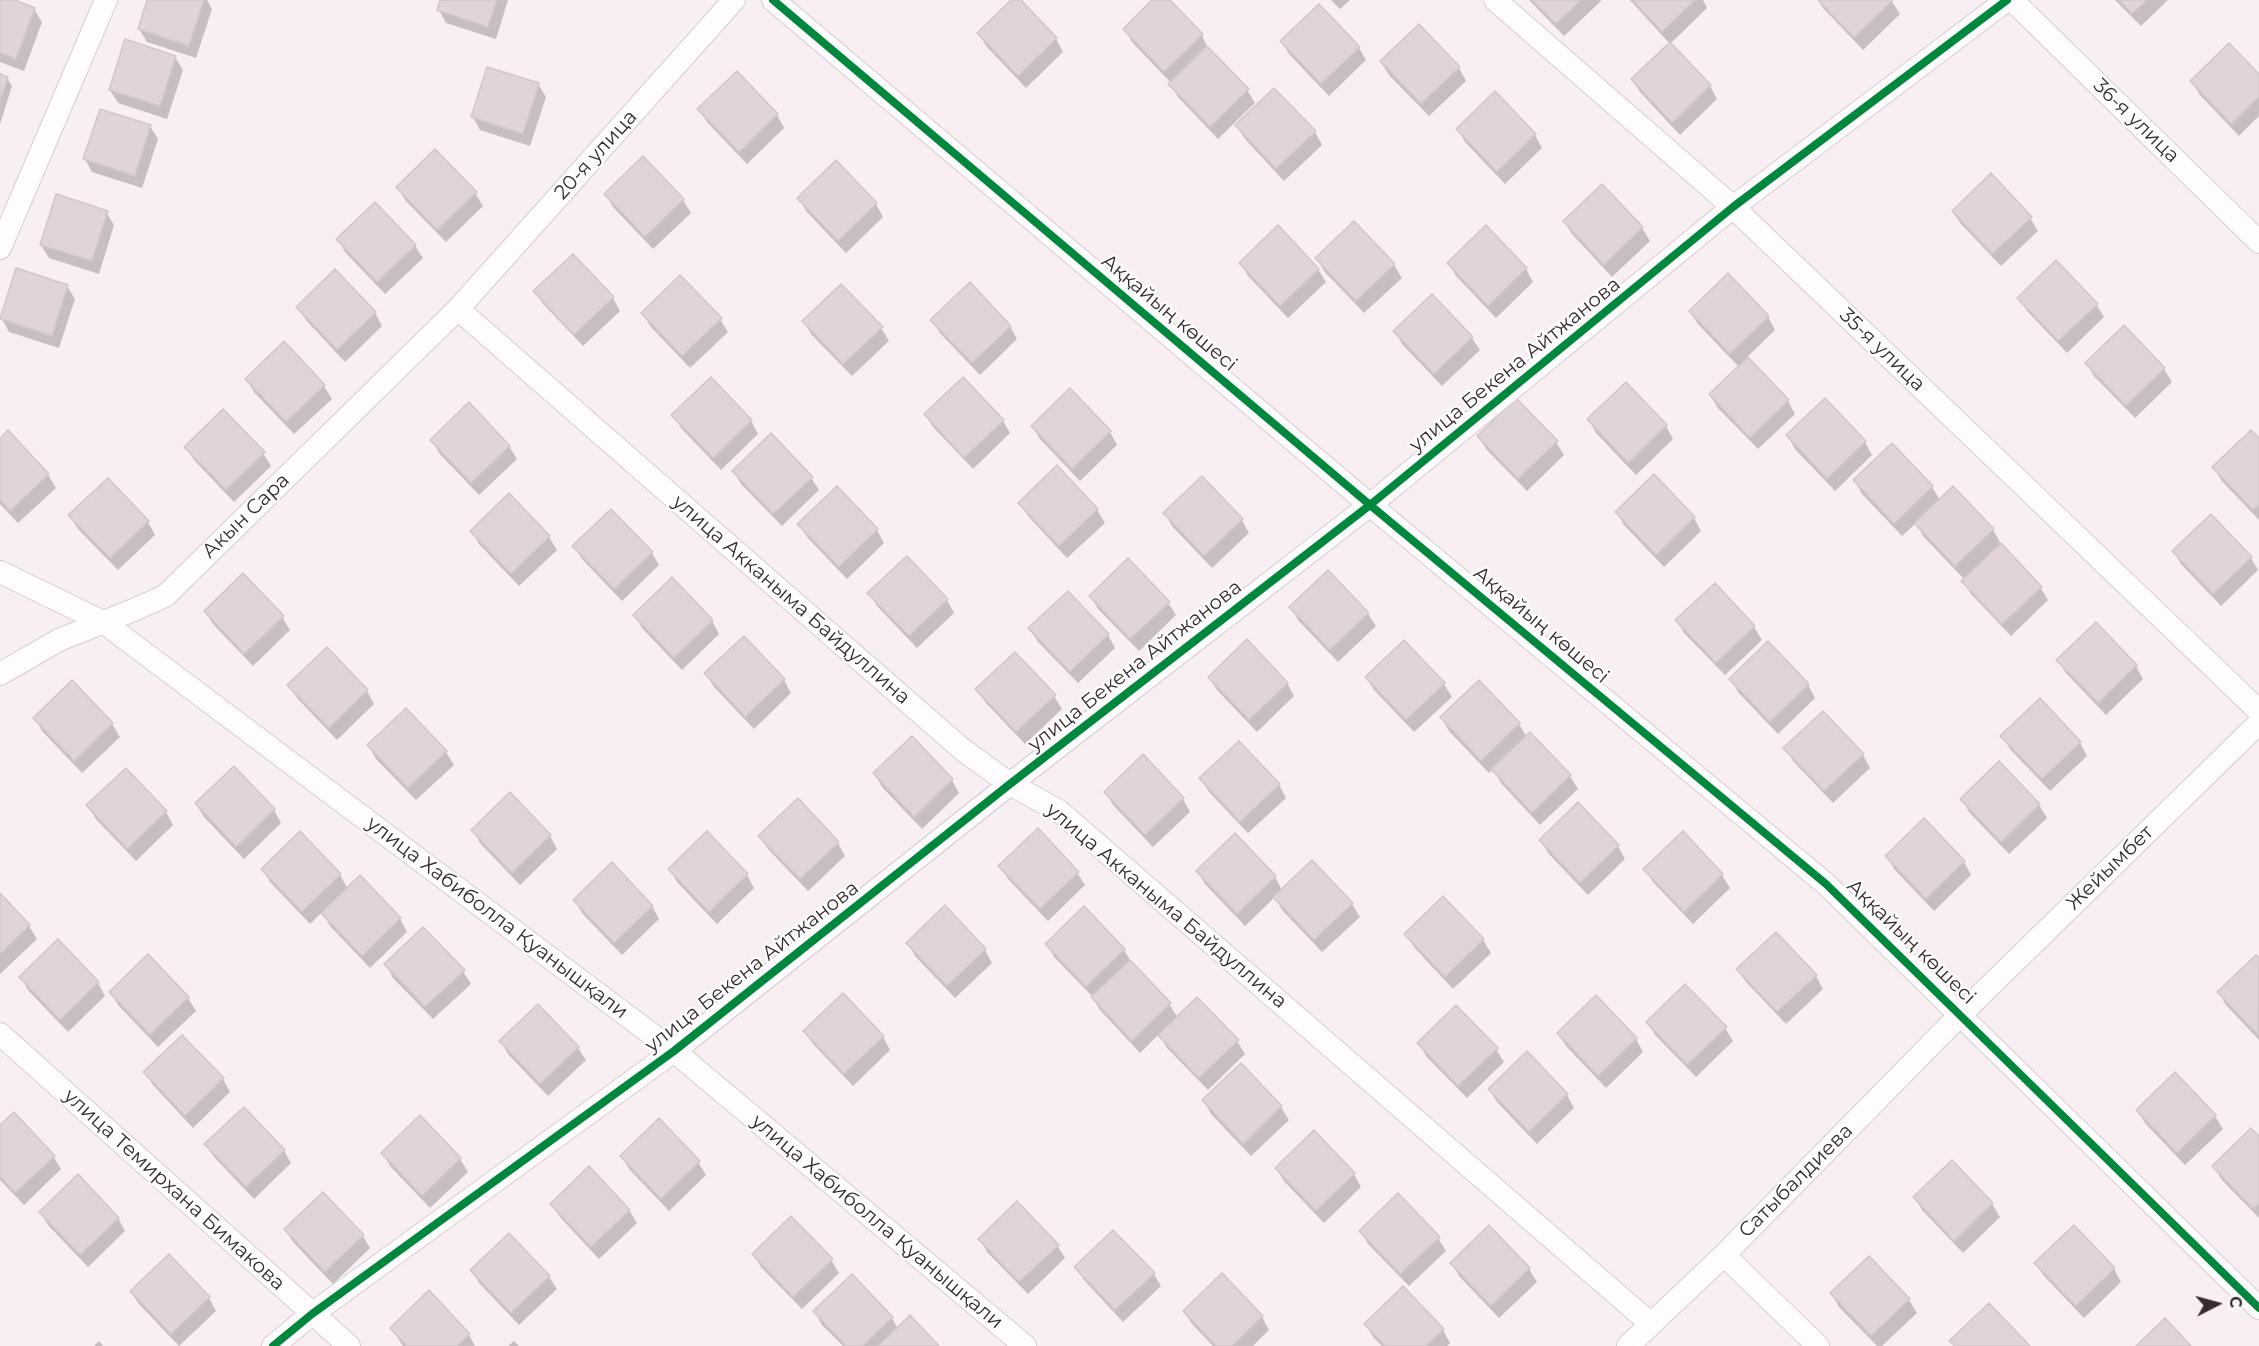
<!DOCTYPE html>
<html>
<head>
<meta charset="utf-8">
<style>
	body { margin:0 }
	#map { position:relative; width:2259px; height:1346px; overflow:hidden; background:#f9eef2; font-family:Montserrat,sans-serif }
	canvas { display:block }
	.north { position:absolute; left:2187px; top:1274px; width:60px; height:60px; -webkit-text-stroke:4px #fff; paint-order:stroke; rotate:84deg; font-size:16px; font-weight:700; line-height:24px; text-align:center; color:#382a30 }
	.north::after { content:''; display:block; margin:auto; width:21px; height:27px; background:#382a30; clip-path:polygon(50% 0,100% 100%,50% 72%,0 100%) }
</style>
</head>
<body>
<div id="map">
<canvas width="2259" height="1346"></canvas>
<div class="north">С</div>
</div>
<script>
const ctx = document.querySelector('canvas').getContext('2d');
ctx.lineJoin = 'round';
function fillPath(path, color) {
  ctx.fillStyle = color;
  ctx.fill(path, 'evenodd');
}
function poly(rows) {
  const path = new Path2D();
  for (const r of rows) {
    path.moveTo(r[0], r[1]);
    for (let i = 2; i < r.length; i += 2) path.lineTo(r[i], r[i + 1]);
  }
  return path;
}
function stroke(path, color, width, dash) {
  ctx.strokeStyle = color;
  ctx.lineWidth = width;
  ctx.lineCap = dash ? 'butt' : 'round';
  ctx.setLineDash(dash || []);
  ctx.stroke(path);
}
function write(font, color, halo, rows, align = 'center') {
  ctx.font = font + ' Montserrat,sans-serif';
  ctx.lineWidth = 4.5;
  ctx.setLineDash([]);
  ctx.textBaseline = 'middle';
  ctx.strokeStyle = halo;
  ctx.fillStyle = color;
  for (const [text, x, y, turn = 0] of rows) {
    ctx.save();
    ctx.translate(x, y);
    ctx.rotate((+turn || 0) * Math.PI / 180);
    ctx.textAlign = isNaN(turn) ? turn : align;
    if (halo) ctx.strokeText(text, 0, 0);
    ctx.fillText(text, 0, 0);
    ctx.restore();
  }
}
const shadow = poly([
	[0,0,10,0,34,9,42,22,24,71,0,62],
	[149,0,207,0,212,9,196,58,147,42,139,29],
	[442,0,508,0,496,39,446,23,439,10],
	[1013,0,1019,0,1056,39,1063,52,1026,88,986,46,979,33],
	[1155,0,1168,0,1202,35,1208,49,1247,90,1255,103,1218,139,1178,97,1171,83,1132,42,1125,29],
	[1331,0,1350,0,1340,9],
	[1529,0,1601,0,1601,1,1564,36],
	[1630,0,1703,0,1707,8,1670,44,1710,86,1717,99,1680,135,1640,92,1633,80,1670,44],
	[1818,0,1891,0,1900,14,1863,50,1823,8],
	[2115,0,2168,0,2141,26],
	[1282,42,1359,48,1366,60,1329,96,1289,54],
	[175,57,183,70,167,119,118,103,110,90],
	[1381,62,1459,68,1466,81,1429,116,1389,75],
	[0,76,7,78,12,86,0,124],
	[2259,77,2259,116,2239,136,2199,94,2192,81],
	[538,84,546,97,530,146,480,130,473,117],
	[699,109,777,115,784,128,747,164,707,122],
	[150,126,158,139,142,188,92,172,85,159],
	[1237,126,1315,132,1322,145,1284,181,1245,139],
	[1458,129,1535,135,1542,148,1505,184,1465,142],
	[643,158,683,200,691,213,653,249,613,207,606,194],
	[836,162,876,204,883,217,846,253,806,211,799,198],
	[398,187,475,193,483,206,446,242,405,200],
	[106,212,114,225,99,274,49,258,41,245],
	[1953,212,2030,218,2038,231,2001,266,1961,224],
	[1565,222,1642,228,1650,241,1612,277,1572,234],
	[1486,227,1526,269,1533,282,1496,318,1456,276,1449,263],
	[338,239,415,246,423,258,385,294,345,252],
	[1317,258,1394,265,1402,278,1364,313,1324,271],
	[1241,263,1318,269,1326,282,1288,318,1248,276],
	[335,271,375,313,382,326,345,362,306,320,298,307],
	[1728,275,1768,317,1775,330,1746,358,1788,401,1795,414,1758,449,1718,408,1710,395,1739,367,1698,324,1690,311],
	[67,286,75,299,59,348,9,332,2,319],
	[535,291,613,298,620,311,583,346,543,304],
	[2019,298,2096,304,2104,317,2067,353,2027,311],
	[643,313,720,319,728,332,690,368,650,326],
	[932,320,1010,326,1017,339,980,375,940,333],
	[804,321,881,328,889,341,852,376,811,334],
	[2124,327,2164,369,2172,382,2135,418,2094,376,2087,363],
	[1395,331,1472,338,1480,350,1442,386,1402,344],
	[247,379,324,386,332,399,294,434,254,392],
	[1070,390,1110,432,1117,445,1080,481,1040,439,1032,426],
	[925,414,1003,421,1010,433,973,469,933,427],
	[673,415,751,421,758,434,721,470,681,428],
	[1589,420,1666,426,1673,439,1636,475,1596,433],
	[1479,436,1556,442,1564,455,1527,491,1486,449],
	[1788,436,1865,442,1872,455,1835,491,1795,449],
	[432,440,509,446,517,459,479,495,439,453],
	[2259,440,2259,520,2221,480,2214,467],
	[0,441,48,475,56,488,18,523,0,504],
	[186,447,263,453,271,466,234,502,194,460],
	[734,471,811,478,819,490,782,526,741,484],
	[1654,476,1694,518,1701,531,1664,567,1624,525,1617,512],
	[1855,481,1932,487,1940,500,1993,530,2000,542,1999,544,2040,587,2048,600,2011,636,1971,594,1963,581,1965,580,1923,536,1916,523,1902,536,1862,494],
	[837,488,877,530,884,543,847,579,807,537,799,524],
	[509,495,549,537,557,550,519,586,479,544,472,531],
	[1020,503,1097,510,1105,523,1067,558,1028,516],
	[1165,513,1242,520,1249,533,1212,568,1172,526],
	[70,516,148,522,155,535,118,570,78,529],
	[574,546,652,553,659,565,622,601,582,559],
	[2174,551,2251,558,2258,570,2221,606,2181,564],
	[672,579,712,621,719,634,682,670,642,628,635,615],
	[869,593,947,600,954,613,917,648,877,606],
	[1091,596,1168,603,1176,615,1139,651,1098,609],
	[1291,607,1368,614,1376,626,1338,662,1298,620],
	[205,611,282,617,290,630,253,666,213,624],
	[1677,620,1754,627,1762,640,1725,675,1684,633],
	[1030,629,1108,635,1115,648,1078,683,1038,642],
	[1768,643,1808,685,1815,698,1778,734,1738,692,1731,679],
	[326,649,367,691,374,704,337,740,297,698,289,685],
	[2058,660,2136,666,2143,679,2106,715,2066,673],
	[706,674,784,680,791,693,754,729,714,687],
	[1209,677,1287,683,1294,696,1257,732,1217,690],
	[1367,678,1444,684,1452,697,1414,732,1374,690],
	[72,682,112,724,120,737,82,773,42,731,35,718],
	[977,689,1054,696,1062,709,1025,744,985,702],
	[406,710,446,752,454,765,416,800,376,759,369,746],
	[1442,718,1519,724,1527,737,1530,734,1570,776,1578,789,1540,825,1501,783,1493,769,1489,773,1449,731],
	[2002,736,2080,743,2087,756,2050,791,2010,749],
	[1785,748,1863,755,1870,768,1833,803,1793,761],
	[1999,763,2039,805,2047,818,2009,854,1969,812,1962,799],
	[875,774,952,780,959,793,922,829,882,787],
	[1201,779,1279,785,1286,798,1248,833,1209,792],
	[1106,792,1183,799,1190,812,1153,847,1113,805],
	[510,794,550,836,557,849,520,885,480,843,473,830],
	[196,804,274,810,281,823,244,859,204,817],
	[1578,804,1618,846,1625,859,1588,895,1548,853,1541,840],
	[88,806,166,812,173,825,136,861,96,819],
	[707,833,747,875,754,888,717,924,677,882,670,869],
	[1683,833,1722,875,1730,888,1693,924,1653,882,1645,869],
	[1235,835,1275,877,1282,890,1352,904,1360,917,1322,952,1282,910,1275,897,1245,926,1205,884,1198,871],
	[760,836,838,843,845,856,808,891,768,849],
	[1887,856,1964,862,1971,875,1934,911,1894,869],
	[1000,866,1077,873,1085,885,1048,921,1008,879],
	[263,869,340,875,348,889,360,877,400,919,407,932,370,968,330,926,322,912,310,924,270,882],
	[0,895,29,926,37,939,0,974],
	[1443,898,1483,940,1491,953,1453,989,1414,947,1406,934],
	[575,900,652,906,659,919,622,955,582,913],
	[1084,908,1124,950,1132,963,1169,1004,1178,1018,1237,1041,1245,1054,1208,1090,1167,1048,1159,1034,1140,1053,1100,1010,1092,996,1054,957,1047,944],
	[908,943,985,950,992,963,955,998,915,956],
	[148,956,188,998,196,1011,158,1047,118,1005,111,992],
	[2256,957,2259,960,2259,1040,2226,1005,2219,993],
	[386,965,463,971,471,984,433,1019,393,978],
	[1738,970,1816,976,1823,989,1786,1024,1746,982],
	[21,977,98,983,105,996,68,1032,28,990],
	[1648,1022,1725,1028,1733,1041,1696,1077,1655,1035],
	[805,1031,883,1037,890,1050,853,1086,813,1044],
	[1558,1033,1636,1039,1643,1052,1606,1088,1566,1046],
	[501,1041,578,1048,586,1060,548,1096,508,1054],
	[1419,1043,1496,1049,1504,1062,1467,1098,1426,1056],
	[1527,1053,1567,1095,1574,1108,1537,1144,1497,1102,1489,1089],
	[145,1072,223,1079,230,1092,193,1128,153,1085],
	[2175,1074,2215,1116,2223,1129,2185,1165,2145,1123,2138,1110],
	[1204,1101,1281,1107,1289,1120,1251,1156,1211,1114],
	[420,1118,460,1159,468,1172,430,1208,390,1166,383,1153],
	[0,1127,53,1156,61,1169,24,1205,0,1180],
	[1314,1132,1354,1174,1361,1187,1324,1223,1284,1181,1276,1168],
	[2259,1139,2259,1218,2221,1179,2214,1166],
	[206,1144,284,1151,291,1163,254,1199,214,1157],
	[622,1156,698,1162,706,1175,669,1211,629,1169],
	[1952,1162,1992,1204,2000,1217,1963,1253,1922,1210,1915,1198],
	[552,1204,629,1210,637,1223,599,1259,560,1217],
	[41,1212,118,1218,125,1231,88,1267,48,1225],
	[1489,1227,1529,1269,1537,1282,1499,1318,1459,1276,1452,1263],
	[285,1229,363,1236,370,1248,333,1284,293,1242],
	[1361,1231,1438,1238,1446,1251,1409,1286,1368,1244],
	[980,1239,1057,1245,1065,1258,1028,1294,987,1252],
	[754,1254,831,1260,839,1273,802,1309,761,1267],
	[1869,1258,1909,1300,1917,1313,1882,1346,1877,1346,1839,1307,1832,1294],
	[2036,1263,2114,1269,2121,1282,2084,1318,2044,1276],
	[1076,1267,1154,1274,1161,1286,1123,1322,1084,1280],
	[472,1270,549,1277,557,1289,519,1325,479,1283],
	[1222,1275,1262,1317,1269,1330,1253,1346,1213,1346,1192,1324,1184,1311],
	[852,1276,892,1318,898,1329,937,1346,843,1346,822,1325,815,1312],
	[131,1292,209,1298,216,1311,179,1346,139,1304],
	[1366,1324,1443,1330,1450,1343,1447,1346,1382,1346,1373,1337],
	[392,1329,469,1335,475,1346,403,1346],
	[99,1341,103,1346,94,1346],
	[514,1341,519,1346,508,1346]
]);
const building = poly([
	[0,0,15,0,35,8,16,59,0,53,0,0],
	[147,0,204,0,189,46,138,29,147,0],
	[440,0,497,0,488,27,437,10,440,0],
	[1011,0,1021,0,1057,38,1018,76,977,33,1011,0],
	[1152,0,1170,0,1203,34,1164,72,1123,29,1152,0],
	[1532,0,1581,0,1556,24,1532,0],
	[1632,0,1695,0,1662,32,1632,0],
	[1818,0,1893,0,1854,38,1818,0],
	[2119,0,2147,0,2132,14,2119,0],
	[1319,4,1360,47,1321,84,1280,41,1319,4],
	[1419,24,1460,67,1421,104,1380,61,1419,24],
	[125,39,176,56,160,106,109,90,125,39],
	[1670,42,1711,85,1672,123,1631,79,1670,42],
	[2229,43,2259,74,2259,97,2231,124,2190,81,2229,43],
	[1207,46,1249,89,1210,127,1168,84,1207,46],
	[487,67,539,83,523,134,471,117,487,67],
	[737,71,778,114,739,152,697,109,737,71],
	[0,74,8,77,0,102,0,74],
	[1274,88,1316,131,1276,169,1235,125,1274,88],
	[1495,91,1536,134,1497,172,1456,129,1495,91],
	[100,109,151,125,135,176,83,159,100,109],
	[435,149,477,192,437,230,396,187,435,149],
	[643,156,684,199,645,237,604,194,643,156],
	[836,160,877,203,838,241,797,198,836,160],
	[1991,173,2032,217,1992,254,1952,211,1991,173],
	[1602,184,1643,227,1604,265,1563,221,1602,184],
	[56,194,108,211,92,261,40,245,56,194],
	[375,202,416,245,377,282,336,239,375,202],
	[1354,221,1395,264,1356,301,1315,258,1354,221],
	[1278,225,1319,269,1280,306,1239,263,1278,225],
	[1486,225,1527,268,1488,306,1447,263,1486,225],
	[573,254,614,297,574,335,533,291,573,254],
	[2056,260,2098,304,2058,341,2017,298,2056,260],
	[16,268,68,285,52,336,0,319,16,268],
	[335,269,376,312,337,350,296,307,335,269],
	[1728,273,1769,316,1730,354,1689,311,1728,273],
	[680,275,722,318,682,356,641,313,680,275],
	[970,282,1011,326,972,363,930,320,970,282],
	[841,284,883,327,843,364,802,321,841,284],
	[1432,294,1473,337,1434,374,1393,331,1432,294],
	[2124,325,2165,368,2126,406,2085,363,2124,325],
	[284,341,325,385,286,422,245,379,284,341],
	[1748,357,1789,400,1750,438,1709,394,1748,357],
	[711,377,752,420,713,458,671,415,711,377],
	[963,377,1004,420,964,458,924,414,963,377],
	[1626,382,1667,425,1628,463,1587,419,1626,382],
	[1070,388,1111,431,1072,469,1031,426,1070,388],
	[1516,398,1558,441,1518,479,1477,436,1516,398],
	[1825,398,1866,441,1827,479,1786,435,1825,398],
	[469,402,510,446,471,483,430,440,469,402],
	[223,409,265,452,226,490,184,447,223,409],
	[8,430,49,474,10,511,0,500,0,439,8,430],
	[2251,430,2259,438,2259,505,2253,510,2212,467,2251,430],
	[771,433,813,477,773,514,732,471,771,433],
	[1892,443,1933,486,1894,524,1853,480,1892,443],
	[1057,465,1098,509,1059,546,1018,503,1057,465],
	[1654,474,1695,517,1656,555,1615,512,1654,474],
	[1202,476,1243,519,1204,556,1163,513,1202,476],
	[108,478,149,521,110,558,68,515,108,478],
	[837,486,878,529,839,567,797,524,837,486],
	[1953,486,1994,529,1955,566,1914,523,1953,486],
	[509,493,550,536,511,574,470,531,509,493],
	[611,509,653,552,614,589,572,546,611,509],
	[2211,514,2252,557,2213,594,2172,551,2211,514],
	[2001,543,2042,587,2002,624,1961,581,2001,543],
	[907,556,948,599,909,636,867,593,907,556],
	[1128,558,1170,602,1130,639,1089,596,1128,558],
	[1328,570,1369,613,1330,650,1289,607,1328,570],
	[243,573,284,616,244,654,204,611,243,573],
	[672,577,713,620,674,658,633,615,672,577],
	[1715,583,1755,626,1716,663,1675,620,1715,583],
	[1068,591,1109,634,1070,672,1028,628,1068,591],
	[2096,622,2137,665,2098,703,2056,660,2096,622],
	[744,636,785,679,745,717,704,673,744,636],
	[1247,639,1288,683,1249,720,1208,677,1247,639],
	[1404,640,1445,683,1406,720,1365,677,1404,640],
	[1768,641,1809,684,1770,722,1729,679,1768,641],
	[327,647,368,690,329,728,287,685,327,647],
	[1015,652,1056,695,1016,732,975,689,1015,652],
	[72,680,113,723,74,761,33,718,72,680],
	[1479,680,1520,723,1481,761,1440,717,1479,680],
	[2040,698,2081,742,2042,779,2000,736,2040,698],
	[406,708,447,751,408,788,367,745,406,708],
	[1823,711,1864,754,1824,791,1783,748,1823,711],
	[1530,732,1571,775,1532,813,1491,769,1530,732],
	[912,736,953,779,914,817,873,773,912,736],
	[1239,741,1280,784,1240,822,1199,778,1239,741],
	[1143,754,1184,798,1145,835,1104,792,1143,754],
	[1999,761,2040,804,2001,842,1960,799,1999,761],
	[234,766,275,809,236,847,195,803,234,766],
	[126,768,167,811,127,849,86,805,126,768],
	[510,792,551,835,512,873,471,830,510,792],
	[798,798,839,842,800,879,758,836,798,798],
	[1578,802,1619,845,1580,883,1539,840,1578,802],
	[1924,818,1965,861,1926,899,1885,856,1924,818],
	[1038,828,1079,872,1040,909,998,866,1038,828],
	[300,831,341,874,302,912,261,869,300,831],
	[707,831,748,874,709,912,668,869,707,831],
	[1683,831,1723,874,1684,912,1643,869,1683,831],
	[1235,833,1276,876,1237,914,1196,871,1235,833],
	[1312,860,1353,903,1314,940,1273,897,1312,860],
	[612,862,653,906,614,943,573,900,612,862],
	[360,875,401,918,362,956,321,913,360,875],
	[0,893,30,925,0,954,0,893],
	[1443,896,1484,939,1445,977,1404,934,1443,896],
	[945,905,986,949,947,986,906,943,945,905],
	[1084,906,1125,949,1086,987,1045,944,1084,906],
	[423,927,465,970,425,1007,384,964,423,927],
	[1776,932,1817,975,1777,1012,1736,969,1776,932],
	[58,939,99,982,60,1020,19,977,58,939],
	[148,954,189,997,150,1035,109,992,148,954],
	[2256,955,2259,958,2258,1035,2217,992,2256,955],
	[1130,960,1171,1003,1132,1041,1091,997,1130,960],
	[1685,984,1727,1027,1687,1065,1646,1022,1685,984],
	[843,993,884,1036,844,1074,803,1031,843,993],
	[1596,995,1637,1038,1598,1076,1557,1033,1596,995],
	[1197,997,1239,1040,1199,1078,1158,1035,1197,997],
	[538,1004,579,1047,540,1084,499,1041,538,1004],
	[1456,1005,1498,1048,1458,1086,1417,1043,1456,1005],
	[182,1035,224,1078,185,1116,143,1072,182,1035],
	[1527,1051,1568,1094,1529,1132,1488,1089,1527,1051],
	[1241,1063,1282,1106,1243,1144,1202,1100,1241,1063],
	[2175,1072,2216,1115,2177,1153,2136,1110,2175,1072],
	[244,1107,285,1150,246,1187,204,1144,244,1107],
	[14,1112,55,1156,15,1193,0,1177,0,1125,14,1112],
	[420,1115,461,1158,422,1196,381,1153,420,1115],
	[659,1118,700,1161,661,1199,620,1156,659,1118],
	[2251,1128,2259,1136,2259,1204,2253,1209,2212,1166,2251,1128],
	[1314,1130,1355,1173,1316,1211,1275,1168,1314,1130],
	[1952,1160,1993,1203,1954,1241,1913,1197,1952,1160],
	[589,1166,630,1210,591,1247,550,1204,589,1166],
	[78,1174,119,1218,80,1255,39,1212,78,1174],
	[323,1192,364,1235,325,1272,284,1229,323,1192],
	[1398,1193,1440,1237,1400,1274,1359,1231,1398,1193],
	[1017,1201,1059,1245,1019,1282,978,1239,1017,1201],
	[791,1216,833,1259,793,1297,752,1254,791,1216],
	[1489,1225,1530,1268,1491,1306,1450,1263,1489,1225],
	[2074,1225,2115,1268,2076,1306,2034,1263,2074,1225],
	[1113,1230,1155,1273,1115,1310,1074,1267,1113,1230],
	[509,1233,550,1276,511,1313,470,1270,509,1233],
	[169,1254,210,1297,171,1334,130,1291,169,1254],
	[1869,1256,1910,1299,1871,1336,1830,1293,1869,1256],
	[1222,1273,1263,1316,1232,1346,1216,1346,1183,1311,1222,1273],
	[852,1274,893,1317,863,1346,846,1346,813,1311,852,1274],
	[1403,1286,1444,1329,1426,1346,1385,1346,1364,1324,1403,1286],
	[429,1290,470,1334,457,1346,407,1346,390,1328,429,1290],
	[1989,1303,2030,1346,1955,1346,1949,1341,1989,1303],
	[910,1315,939,1346,878,1346,910,1315],
	[2165,1318,2191,1346,2136,1346,2165,1318]
]);
const minor = poly([
	[773,0,1370,505,1826,884,2259,1308],
	[1495,0,1733,207,2259,711],
	[2012,0,2259,242],
	[0,248,106,0],
	[458,309,963,750,1010,784,1059,811,1651,1324],
	[0,572,103,622,674,1051,1025,1346],
	[0,674,59,640,136,609,165,596,458,309,734,0],
	[0,1034,349,1346],
	[1724,1255,1818,1346],
	[273,1346,312,1314,674,1051,1010,784,1370,505,1733,207,2007,0],
	[1628,1346,1724,1255,1961,1014,2259,723]
]);
const cycleway = poly([
	[773,0,1370,505,1826,884,2259,1308],
	[273,1346,312,1314,674,1051,1010,784,1370,505,1733,207,2007,0]
]);
const streetNames = [
	["36-я улица",2136,121,44],
	["20-я улица",596,155,-48],
	["Аққайың көшесі",1169,313,40],
	["35-я улица",1882,350,44],
	["улица Бекена Айтжанова",1515,365,-39],
	["Акын Сара",246,516,-44],
	["улица Акканыма Байдуллина",791,600,41],
	["Аққайың көшесі",1541,625,40],
	["улица Бекена Айтжанова",1135,666,-38],
	["Жейымбет",2110,868,-44],
	["улица Акканыма Байдуллина",1166,906,40],
	["улица Хабиболла Қуанышқали",497,918,37],
	["Аққайың көшесі",1911,942,44],
	["улица Бекена Айтжанова",752,967,-38],
	["Сатыбалдиева",1796,1181,-45],
	["улица Темирхана Бимакова",174,1190,42],
	["улица Хабиболла Қуанышқали",877,1222,40]
];
fillPath(shadow, '#0003');
fillPath(building, '#e0d4d9');
stroke(building, '#d1c6ca', 1.5);
stroke(minor, '#d7ccd0', 24);
stroke(minor, '#fefcfd', 22);
stroke(cycleway, '#00873e', 8);
write('20px', '#382a30', '#fff', streetNames);
</script>
</body>
</html>
